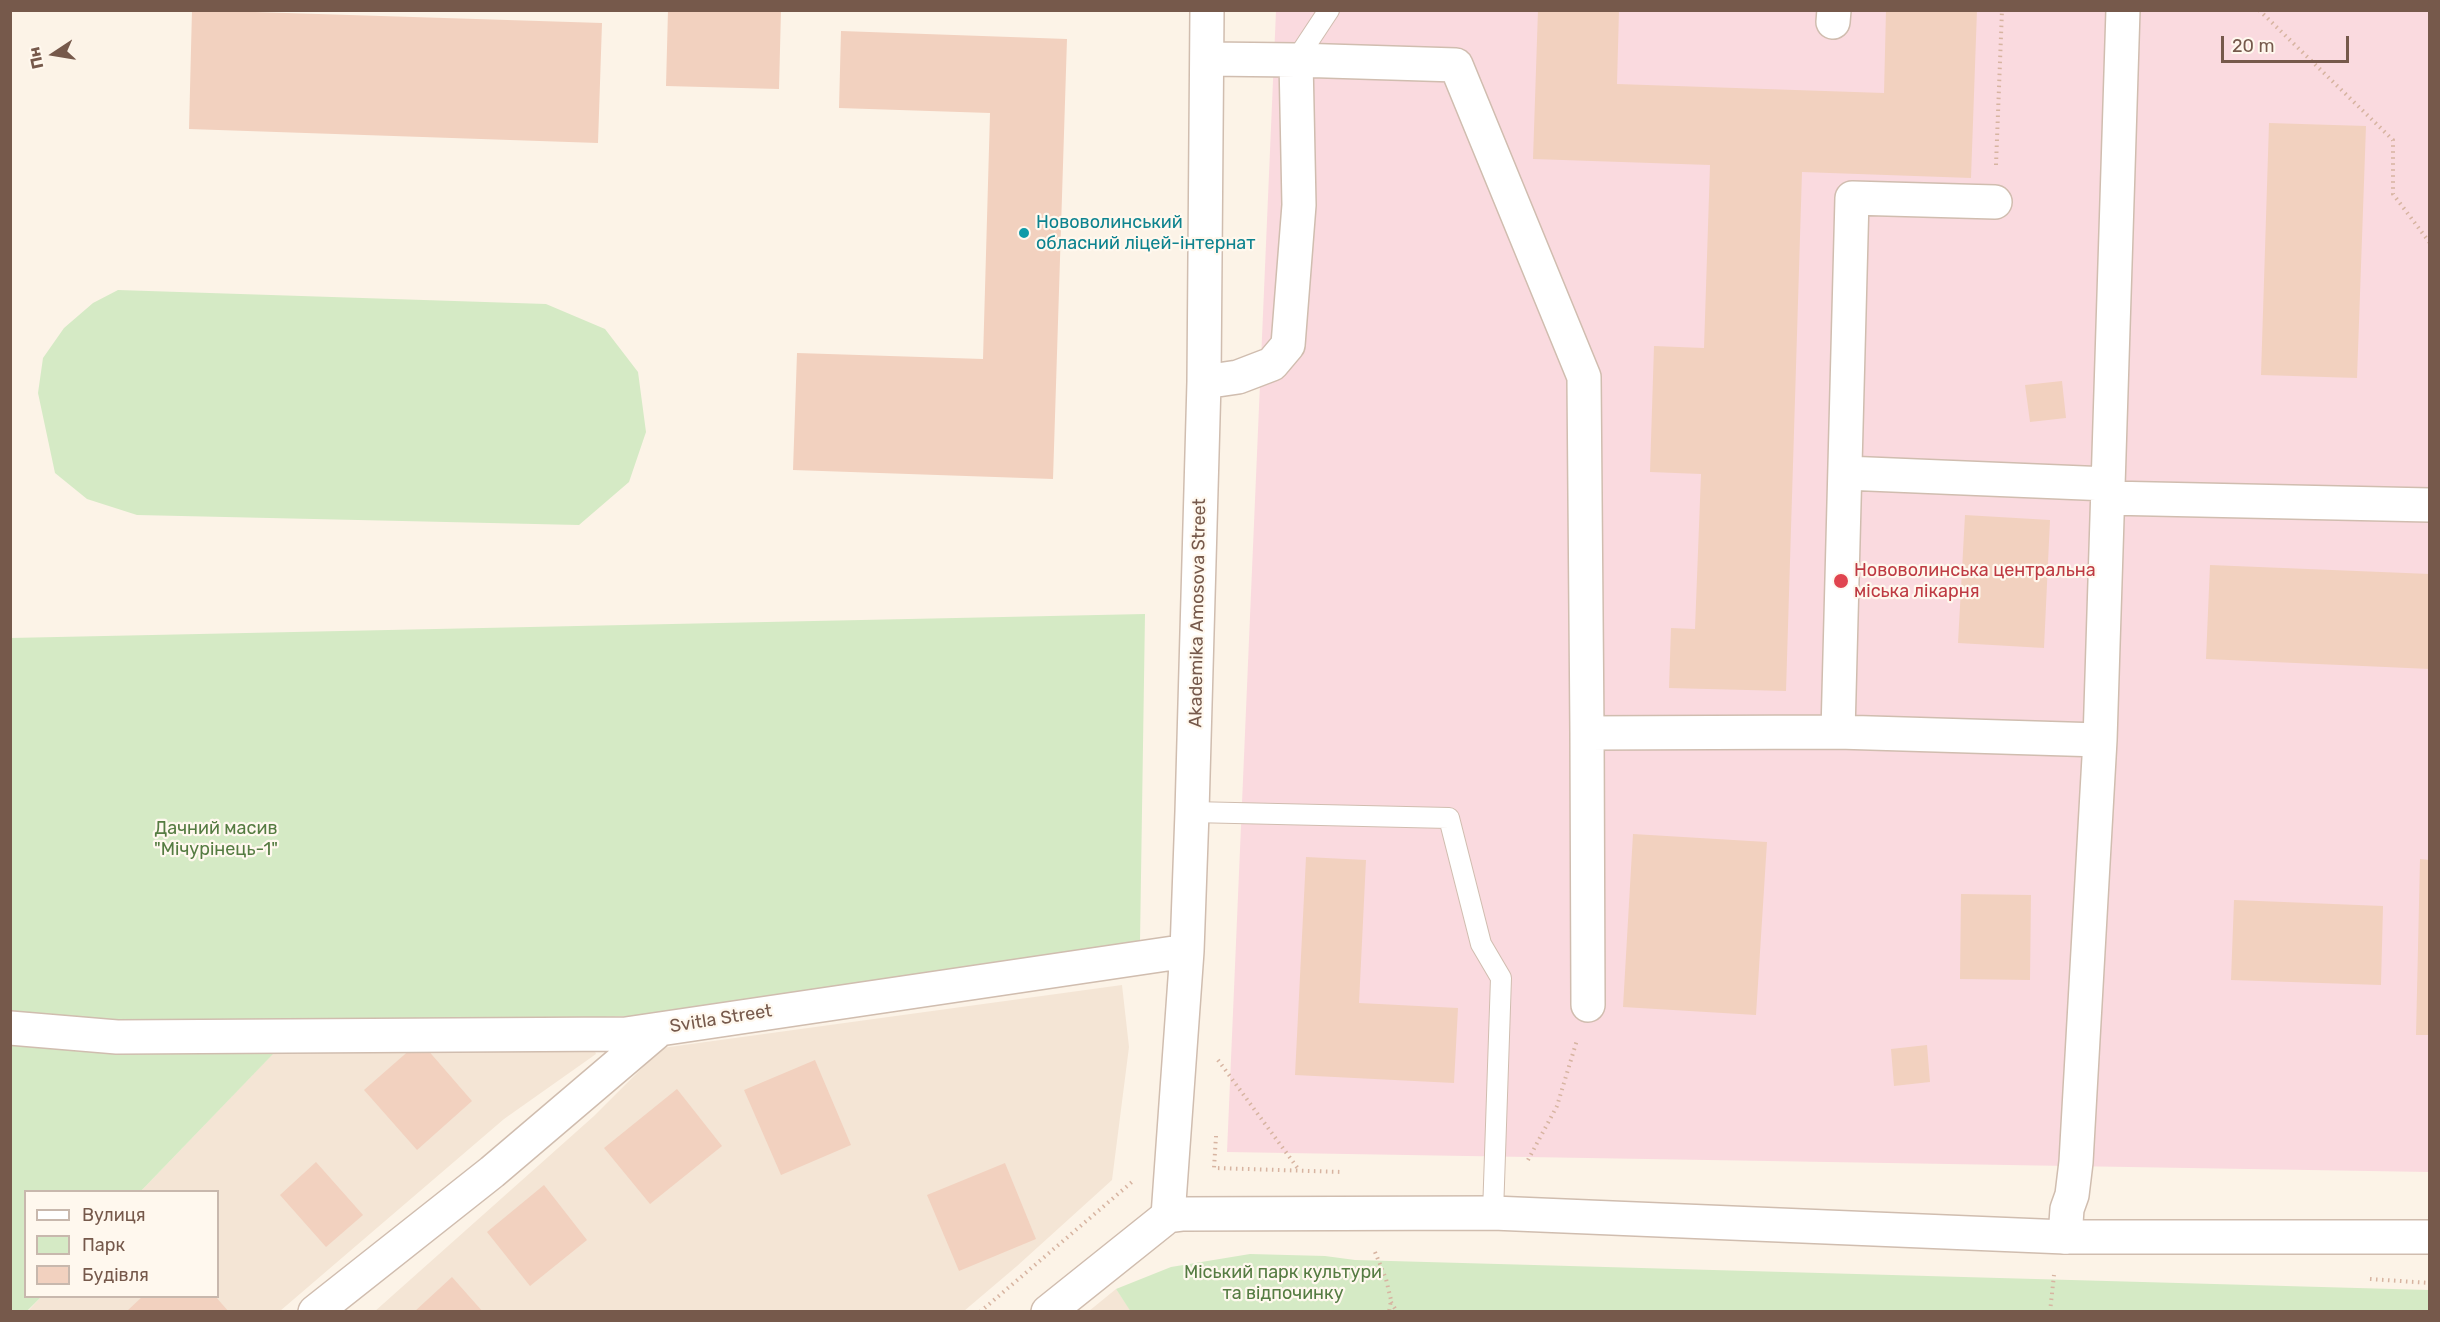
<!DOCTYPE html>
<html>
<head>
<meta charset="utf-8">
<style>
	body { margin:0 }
	#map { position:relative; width:2440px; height:1322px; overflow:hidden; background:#fcf3e7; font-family:Rubik,sans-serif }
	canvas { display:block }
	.frame { position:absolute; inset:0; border:12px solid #76594b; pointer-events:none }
	.legend { position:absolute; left:24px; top:1190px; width:195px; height:108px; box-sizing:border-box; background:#fff8ee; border:2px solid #c8b8ad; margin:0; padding:8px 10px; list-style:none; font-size:18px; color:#76594b }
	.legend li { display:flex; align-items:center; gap:12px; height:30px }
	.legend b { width:30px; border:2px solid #c8b8ad }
	.north { position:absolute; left:24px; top:24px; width:60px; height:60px; -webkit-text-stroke:4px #fff8ee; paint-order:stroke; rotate:258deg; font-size:16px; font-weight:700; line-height:24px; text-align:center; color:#76594b }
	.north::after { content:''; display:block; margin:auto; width:21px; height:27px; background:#76594b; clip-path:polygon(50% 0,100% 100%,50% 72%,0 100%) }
	.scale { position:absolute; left:2221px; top:36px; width:128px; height:27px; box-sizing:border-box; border:3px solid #76594b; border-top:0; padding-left:8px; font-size:18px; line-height:21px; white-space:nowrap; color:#76594b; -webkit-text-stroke:4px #fff8ee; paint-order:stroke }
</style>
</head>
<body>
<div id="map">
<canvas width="2440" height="1322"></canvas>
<div class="frame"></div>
<ul class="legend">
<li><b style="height:8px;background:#fff"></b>Вулиця</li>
<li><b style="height:16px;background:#d5eac5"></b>Парк</li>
<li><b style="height:16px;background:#f2d1bf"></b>Будівля</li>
</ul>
<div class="north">Пн</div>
<div class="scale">20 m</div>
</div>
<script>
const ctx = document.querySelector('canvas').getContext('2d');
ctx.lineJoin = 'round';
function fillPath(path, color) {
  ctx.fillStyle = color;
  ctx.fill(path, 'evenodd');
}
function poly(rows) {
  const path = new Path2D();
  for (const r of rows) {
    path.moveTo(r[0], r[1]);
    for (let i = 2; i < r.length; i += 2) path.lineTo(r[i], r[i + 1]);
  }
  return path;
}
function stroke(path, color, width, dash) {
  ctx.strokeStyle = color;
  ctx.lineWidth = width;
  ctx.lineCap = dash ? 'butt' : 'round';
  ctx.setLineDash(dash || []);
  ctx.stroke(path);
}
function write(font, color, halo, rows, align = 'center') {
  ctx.font = font + ' Rubik,sans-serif';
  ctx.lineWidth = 4.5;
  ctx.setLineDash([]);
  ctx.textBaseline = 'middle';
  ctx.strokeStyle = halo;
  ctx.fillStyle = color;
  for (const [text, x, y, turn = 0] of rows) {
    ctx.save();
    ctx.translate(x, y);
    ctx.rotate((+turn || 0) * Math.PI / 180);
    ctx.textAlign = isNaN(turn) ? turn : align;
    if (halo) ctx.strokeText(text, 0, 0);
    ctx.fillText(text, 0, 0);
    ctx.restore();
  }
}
const residential = poly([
	[1122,985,1129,1047,1112,1180,1017,1266,964,1311,374,1312,594,1116,662,1048],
	[589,1036,596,1054,504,1119,280,1311,27,1312,41,1297,218,1296,218,1192,141,1191,283,1043],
	[1116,1289,1131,1311,1089,1311]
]);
const medical = poly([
	[1276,11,2429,11,2429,1172,1227,1152]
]);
const green = poly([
	[118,290,546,304,605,329,638,372,646,432,629,482,579,525,137,515,87,499,55,473,38,393,43,358,64,328,93,303],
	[1145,614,1140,942,632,1016,299,1027,141,1191,26,1192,26,1296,41,1297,27,1311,11,1311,10,638],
	[1250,1254,1325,1256,1355,1260,2429,1290,2430,1311,1131,1312,1116,1289,1171,1267]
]);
const building = poly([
	[192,10,602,23,598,143,189,129],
	[668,10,781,10,779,89,666,86],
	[1538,10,1619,10,1617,84,1884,93,1886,10,1977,10,1971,178,1802,172,1786,691,1669,688,1671,628,1695,629,1701,474,1650,472,1654,346,1704,348,1710,165,1533,159],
	[841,31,1067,39,1053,479,793,470,797,353,983,359,990,113,839,108],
	[2269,123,2366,126,2357,378,2261,375],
	[2062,381,2066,418,2030,422,2025,385],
	[1965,515,2050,520,2044,648,1958,643],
	[2210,565,2430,574,2430,669,2206,659],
	[1633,834,1767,842,1756,1015,1623,1007],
	[1306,857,1366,860,1359,1003,1458,1008,1454,1083,1295,1075],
	[2420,859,2430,860,2430,1035,2416,1035],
	[1961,894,2031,895,2030,980,1960,979],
	[2234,900,2383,906,2381,985,2231,980],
	[420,1041,472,1101,417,1150,364,1090],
	[1927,1045,1930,1082,1894,1086,1891,1049],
	[815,1060,851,1145,781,1175,744,1090],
	[677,1089,722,1146,650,1204,604,1148],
	[316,1162,363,1215,326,1247,280,1195],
	[1005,1163,1036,1239,959,1271,927,1195],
	[544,1185,587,1240,530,1286,487,1232],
	[452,1277,483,1312,414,1312],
	[143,1296,215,1296,229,1312,126,1312]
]);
const path = poly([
	[2259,10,2393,140,2393,194,2430,243],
	[1996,165,2002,10],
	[1218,1060,1299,1170],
	[1216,1136,1214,1168,1343,1172],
	[1528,1160,1557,1106,1577,1040],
	[1375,1252,1386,1279,1391,1300,1389,1312],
	[2370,1279,2430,1283],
	[1391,1302,1397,1312],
	[980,1312,1132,1182],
	[2050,1312,2054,1275]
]);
const service = poly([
	[1296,60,1329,10],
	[1192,812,1449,818,1481,944,1501,978,1493,1213]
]);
const minor = poly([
	[1833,22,1834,10],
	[1296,60,1456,65,1584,377,1587,733,1838,732],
	[1995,202,1852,198,1838,732,2100,740],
	[1204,382,1238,377,1272,364,1288,345,1299,205,1296,60,1207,59],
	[1845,473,2108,484],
	[2108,498,2430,505],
	[1587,733,1588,1005],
	[10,1028,117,1037,626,1034,1187,951],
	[1168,1216,1187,951,1192,812,1204,382,1207,10],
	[2065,1237,2067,1209,2072,1195,2076,1162,2100,740,2123,10],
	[315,1312,492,1172,660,1029]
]);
const tertiary = poly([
	[1048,1312,1168,1216,1183,1214,1493,1213,2065,1237,2430,1237]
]);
const markers = [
	[1024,233,6,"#0f9aa8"],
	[1841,581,8,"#e0444e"]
];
const cultureNames = [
	["Нововолинський",1036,223],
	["обласний ліцей-інтернат",1036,244]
];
const healthNames = [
	["Нововолинська центральна",1854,571],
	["міська лікарня",1854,592]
];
const streetNames = [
	["Akademika Amosova Street",1198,613,-89],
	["Svitla Street",721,1019,-9]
];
const parkNames = [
	["Дачний масив",216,829],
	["\"Мічурінець-1\"",216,850],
	["Міський парк культури",1283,1273],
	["та відпочинку",1283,1294]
];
fillPath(residential, '#f4e5d5');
fillPath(medical, '#fadadf');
fillPath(green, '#d5eac5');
fillPath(building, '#f2d1bf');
stroke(service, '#d0bdaf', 22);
stroke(minor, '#d0bdaf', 36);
stroke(tertiary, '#d0bdaf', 36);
stroke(path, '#d7b4a1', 4, [1.5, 4.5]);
stroke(service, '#fff', 20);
stroke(minor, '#fff', 33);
stroke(tertiary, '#fff', 33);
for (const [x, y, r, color] of markers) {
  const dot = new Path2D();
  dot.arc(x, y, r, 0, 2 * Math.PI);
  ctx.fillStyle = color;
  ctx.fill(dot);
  stroke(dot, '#fff8ee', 2);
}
write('18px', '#0d838f', '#fff8ee', cultureNames, 'left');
write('18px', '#be3a42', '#fff8ee', healthNames, 'left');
write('18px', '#76594b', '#fff8ee', streetNames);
write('18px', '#557c42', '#fff8ee', parkNames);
</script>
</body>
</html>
